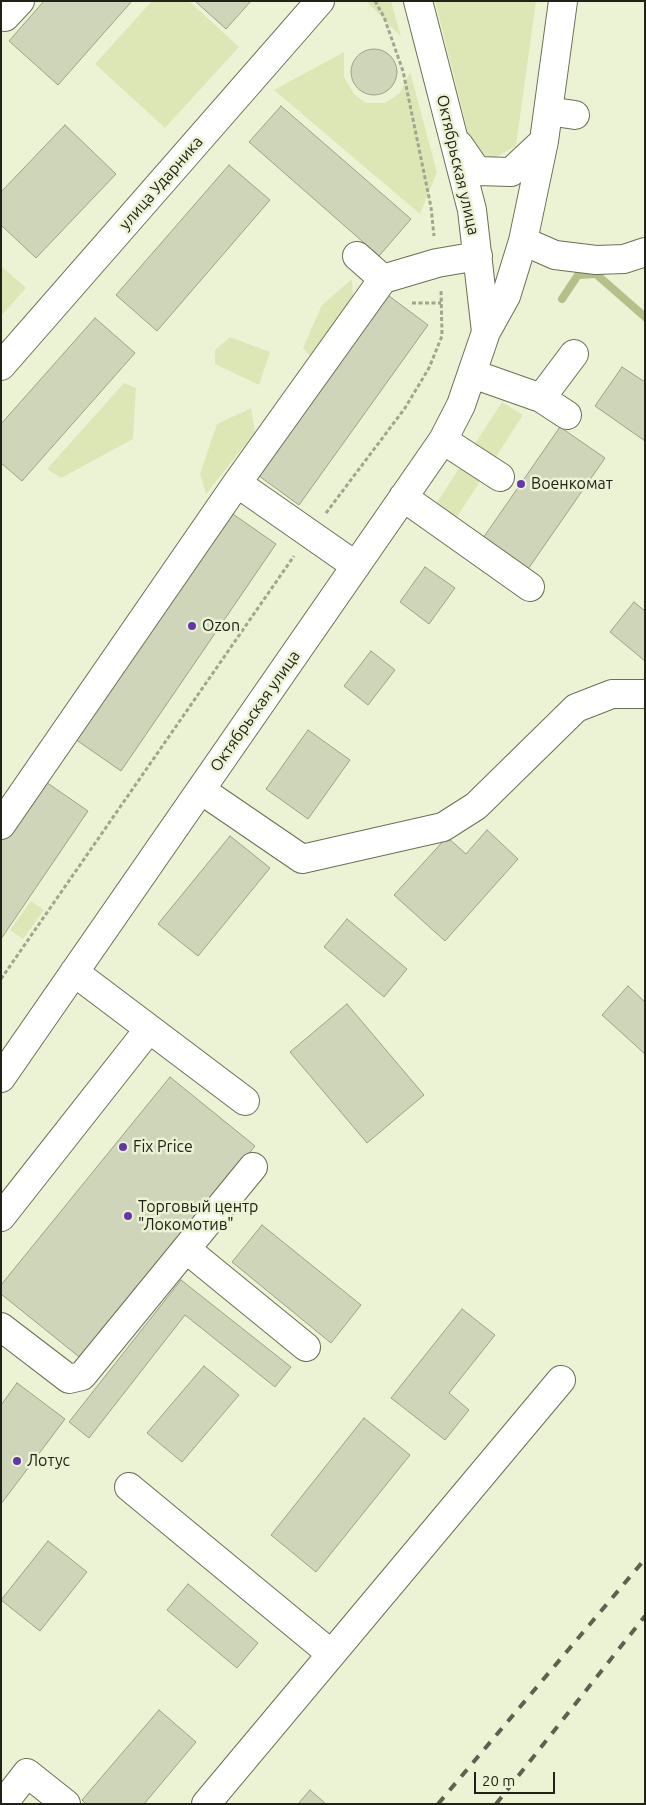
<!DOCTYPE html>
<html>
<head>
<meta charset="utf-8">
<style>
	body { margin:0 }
	#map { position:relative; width:646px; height:1805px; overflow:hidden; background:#ecf3d5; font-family:Ubuntu,sans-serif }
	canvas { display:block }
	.frame { position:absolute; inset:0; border:2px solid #202217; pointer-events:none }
	.scale { position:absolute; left:474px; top:1772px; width:81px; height:22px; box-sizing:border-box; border:2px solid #202217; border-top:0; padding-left:6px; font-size:15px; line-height:18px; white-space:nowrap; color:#202217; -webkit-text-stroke:4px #ecf3d5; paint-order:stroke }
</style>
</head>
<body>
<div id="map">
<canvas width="646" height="1805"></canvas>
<div class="frame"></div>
<div class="scale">20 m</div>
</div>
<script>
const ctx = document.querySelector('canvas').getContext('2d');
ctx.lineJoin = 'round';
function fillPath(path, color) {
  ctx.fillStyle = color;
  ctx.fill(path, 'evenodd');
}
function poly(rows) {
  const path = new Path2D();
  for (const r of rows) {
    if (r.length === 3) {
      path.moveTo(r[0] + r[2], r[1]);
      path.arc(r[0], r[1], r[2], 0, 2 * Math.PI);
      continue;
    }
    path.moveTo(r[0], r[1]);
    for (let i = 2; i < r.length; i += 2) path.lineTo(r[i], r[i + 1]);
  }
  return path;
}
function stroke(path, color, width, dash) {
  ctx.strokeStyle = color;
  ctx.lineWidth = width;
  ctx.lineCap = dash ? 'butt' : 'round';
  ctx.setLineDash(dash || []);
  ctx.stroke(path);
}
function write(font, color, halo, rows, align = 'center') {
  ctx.font = font + ' Ubuntu,sans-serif';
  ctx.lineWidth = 5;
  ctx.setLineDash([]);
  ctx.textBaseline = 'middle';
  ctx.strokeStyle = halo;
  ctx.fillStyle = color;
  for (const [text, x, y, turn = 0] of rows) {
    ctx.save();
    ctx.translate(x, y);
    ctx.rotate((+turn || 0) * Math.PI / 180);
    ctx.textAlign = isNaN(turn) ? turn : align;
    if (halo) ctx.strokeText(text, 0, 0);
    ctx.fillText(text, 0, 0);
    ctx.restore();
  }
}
const green = poly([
	[152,1,189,1,239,47,165,128,95,64],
	[365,1,391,1,401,37,367,2],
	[435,1,536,1,516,146,494,158,473,152],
	[344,52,344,77,354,94,366,103,385,103,400,93,410,72,437,172,420,214,274,90],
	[1,266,26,288,1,316],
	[352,279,353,301,311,357,303,348,322,305],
	[230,337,270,352,259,385,215,364,215,350],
	[124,383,136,388,133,439,61,478,47,469],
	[502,402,523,415,455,520,434,507],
	[251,408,255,432,206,494,200,474,217,424],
	[31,901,44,910,23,939,10,930]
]);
const stream = poly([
	[562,299,578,275,596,274,645,317]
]);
const building = poly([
	[44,1,132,1,58,85,9,41,44,1],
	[195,1,251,1,226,29,195,1],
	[374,72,23],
	[281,106,411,219,379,256,249,142,281,106],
	[65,125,116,174,36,258,1,225,1,192,65,125],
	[229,165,270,200,157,331,116,295,229,165],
	[385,293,428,325,299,505,255,473,385,293],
	[95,318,135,353,22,481,1,463,1,424,95,318],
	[622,367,645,382,645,441,595,406,622,367],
	[560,427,605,458,526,572,481,541,560,427],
	[230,512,276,544,121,771,75,739,230,512],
	[425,567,455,588,429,624,400,602,425,567],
	[634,602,645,611,645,661,610,632,634,602],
	[371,651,395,670,368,705,344,686,371,651],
	[308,730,350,760,308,819,266,789,308,730],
	[43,780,88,811,1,939,1,841,43,780],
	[487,830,518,859,445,941,394,895,447,837,466,854,487,830],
	[230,836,270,868,198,956,158,924,230,836],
	[347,919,407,969,384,997,324,947,347,919],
	[628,986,645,1002,645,1054,602,1015,628,986],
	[347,1004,424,1095,367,1143,290,1052,347,1004],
	[170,1077,255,1146,83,1360,1,1294,1,1285,170,1077],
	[262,1225,361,1305,331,1343,232,1262,262,1225],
	[181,1280,291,1367,275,1387,185,1315,89,1438,69,1422,181,1280],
	[462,1309,495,1335,449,1393,469,1410,445,1440,391,1398,462,1309],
	[204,1366,239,1395,182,1462,147,1433,204,1366],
	[17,1383,65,1419,1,1504,1,1405,17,1383],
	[364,1418,410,1455,316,1572,271,1535,364,1418],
	[48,1541,87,1572,40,1631,1,1600,48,1541],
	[188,1584,258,1643,237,1668,167,1610,188,1584],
	[159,1710,196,1742,144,1804,86,1804,82,1800,159,1710],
	[310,1790,326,1804,298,1804,310,1790]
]);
const path = poly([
	[375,1,384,17,403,71,431,207,434,236],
	[412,303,441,303],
	[326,513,405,408,429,368,442,336,441,290],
	[1,979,294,556]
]);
const minor = poly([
	[418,1,472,210,486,332],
	[5,17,20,1],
	[548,111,575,115],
	[459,145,477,171,511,172,544,141],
	[523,241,555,255,596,260,624,259,645,252],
	[357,256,383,279],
	[1,366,320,1],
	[473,374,541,398,574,354],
	[541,398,567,415],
	[443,440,500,477],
	[237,483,356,566],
	[403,497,530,587],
	[201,790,302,859,443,827,476,806,576,708,612,694,645,694],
	[1,825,237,483,383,279,437,263,478,256],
	[74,972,245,1101],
	[1,1078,443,440,461,405,486,332,506,296,523,241,544,141,563,1],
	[1,1217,149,1029],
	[186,1249,306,1347],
	[1,1327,69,1379,82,1376,253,1167],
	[129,1487,330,1653],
	[3,1804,27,1773,66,1804],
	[206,1804,561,1380]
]);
const rail = poly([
	[438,1804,645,1559],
	[496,1804,645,1616]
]);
const markers = [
	[521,484,5,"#6535ad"],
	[192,626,5,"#6535ad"],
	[123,1147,5,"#6535ad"],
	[128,1216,5,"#6535ad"],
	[17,1461,5,"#6535ad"]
];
const streetNames = [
	["Октябрьская улица",458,165,77],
	["улица Ударника",161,183,-49],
	["Октябрьская улица",255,711,-55]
];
const poiNames = [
	["Военкомат",531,484],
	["Ozon",202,626],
	["Fix Price",133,1147],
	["Торговый центр",138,1207],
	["\"Локомотив\"",138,1225],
	["Лотус",27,1461]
];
fillPath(green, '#dde7b6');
stroke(stream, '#b5c088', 8);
fillPath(building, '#cfd5b8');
stroke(building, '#9ca185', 1);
stroke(minor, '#6b7055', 30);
stroke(path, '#a0a58e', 3, [4, 2.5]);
stroke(minor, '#fff', 28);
stroke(rail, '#5e6150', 4, [9, 9]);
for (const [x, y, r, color] of markers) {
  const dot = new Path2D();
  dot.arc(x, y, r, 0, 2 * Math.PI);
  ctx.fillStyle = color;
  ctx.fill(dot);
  stroke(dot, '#ecf3d5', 2);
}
write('16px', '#202217', '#ecf3d5', streetNames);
write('16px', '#202217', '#ecf3d5', poiNames, 'left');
</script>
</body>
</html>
